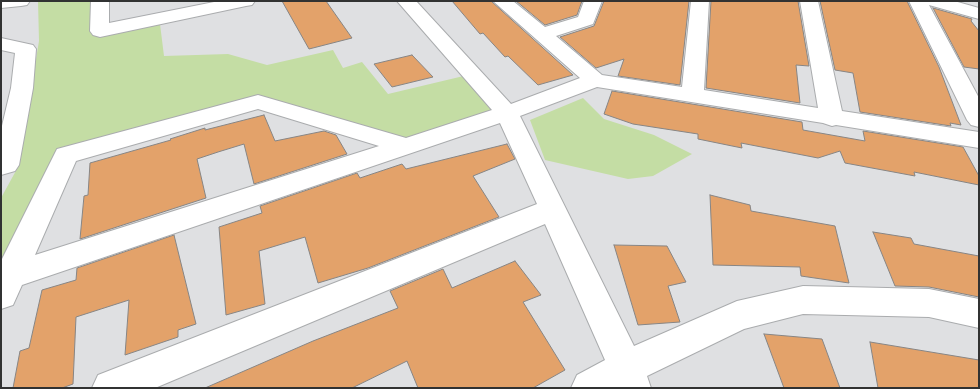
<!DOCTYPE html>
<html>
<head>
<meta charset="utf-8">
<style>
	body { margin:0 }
	#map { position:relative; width:980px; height:389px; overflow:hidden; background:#dfe0e2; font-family:"Asap Condensed",sans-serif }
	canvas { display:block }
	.frame { position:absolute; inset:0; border:2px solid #313232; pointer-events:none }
</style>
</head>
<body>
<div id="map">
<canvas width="980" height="389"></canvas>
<div class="frame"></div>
</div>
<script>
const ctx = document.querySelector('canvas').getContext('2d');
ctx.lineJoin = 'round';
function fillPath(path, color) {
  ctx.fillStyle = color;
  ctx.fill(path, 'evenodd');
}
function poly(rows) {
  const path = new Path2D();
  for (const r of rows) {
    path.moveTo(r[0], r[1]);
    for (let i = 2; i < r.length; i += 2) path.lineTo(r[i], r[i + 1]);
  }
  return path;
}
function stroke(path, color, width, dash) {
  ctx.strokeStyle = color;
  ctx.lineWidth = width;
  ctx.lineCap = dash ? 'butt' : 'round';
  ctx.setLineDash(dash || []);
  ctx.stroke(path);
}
const green = poly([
	[38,1,100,1,100,31,160,24,164,56,228,54,267,65,333,50,343,68,362,62,388,94,472,74,507,113,406,146,258,102,66,155,1,295,1,198,18,167,39,41],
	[583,98,604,119,654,135,692,154,653,176,628,179,545,160,530,120]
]);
const building = poly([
	[282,1,326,1,352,38,309,49,282,1],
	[452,1,491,1,573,75,538,85,508,56,505,57,483,33,480,34,452,1],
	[516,1,582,1,577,15,545,25,516,1],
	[604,1,689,1,680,85,618,76,624,59,596,68,560,37,594,26,604,1],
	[711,1,798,1,809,66,796,65,800,103,706,88,711,1],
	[820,1,907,1,939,67,961,125,950,123,951,126,860,112,853,73,835,70,820,1],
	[933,8,972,19,971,21,979,31,979,69,964,67,933,8],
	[412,55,433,77,392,87,374,64,412,55],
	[612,91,802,122,803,130,865,141,863,131,963,147,979,176,979,185,914,172,915,176,845,163,840,151,818,158,741,143,742,148,698,139,698,134,633,124,604,114,612,91],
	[264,115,275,141,324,131,336,135,347,154,254,184,244,144,218,152,197,159,206,198,80,239,84,196,88,195,90,163,171,140,170,139,205,128,205,130,264,115],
	[507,144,515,159,473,176,499,217,368,268,318,283,305,237,259,251,265,304,226,315,219,227,262,213,260,206,357,173,360,178,402,164,406,169,507,144],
	[710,195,750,205,751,211,835,226,849,283,801,276,800,267,713,265,710,195],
	[873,232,911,238,914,244,979,256,979,297,929,287,895,286,873,232],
	[174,235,196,324,178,330,178,337,125,355,129,300,76,317,73,384,62,388,13,388,20,351,29,348,42,290,76,280,77,268,174,235],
	[614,245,667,246,686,282,668,286,680,322,638,325,614,245],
	[515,261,541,295,523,302,565,370,533,388,418,388,407,361,352,388,205,388,313,341,398,308,390,291,443,269,452,288,515,261],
	[764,334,822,339,840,388,784,388,764,334],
	[870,342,979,360,979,388,878,388,870,342]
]);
const minor = poly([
	[1,1,30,1,27,5,21,6,1,8,1,1],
	[91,1,109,1,109,23,219,1,255,1,252,5,246,6,100,37,93,35,90,31,91,1],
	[397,1,416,1,511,104,580,78,493,1,513,1,545,27,578,17,584,1,602,1,593,24,556,36,602,75,682,87,691,1,709,1,704,90,818,108,800,1,818,1,842,111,979,132,979,148,836,125,832,126,823,123,597,87,520,116,634,346,737,301,803,286,929,289,979,299,979,328,929,317,803,314,744,329,647,376,651,388,571,388,577,375,605,360,545,224,155,388,92,388,98,375,537,204,500,123,22,285,13,305,1,309,1,261,57,149,258,95,406,138,492,110,397,1],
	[258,109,379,146,35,255,76,161,258,109],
	[909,1,954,1,979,8,979,19,929,5,979,98,979,127,971,125,967,120,909,1],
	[1,38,33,45,36,49,33,88,19,165,15,171,1,175,1,130,11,88,15,53,1,50,1,38]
]);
fillPath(green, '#c4dda4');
fillPath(building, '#e3a26a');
stroke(building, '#878584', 1);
stroke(minor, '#aaacae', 2);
fillPath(minor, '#fff');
</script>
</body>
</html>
